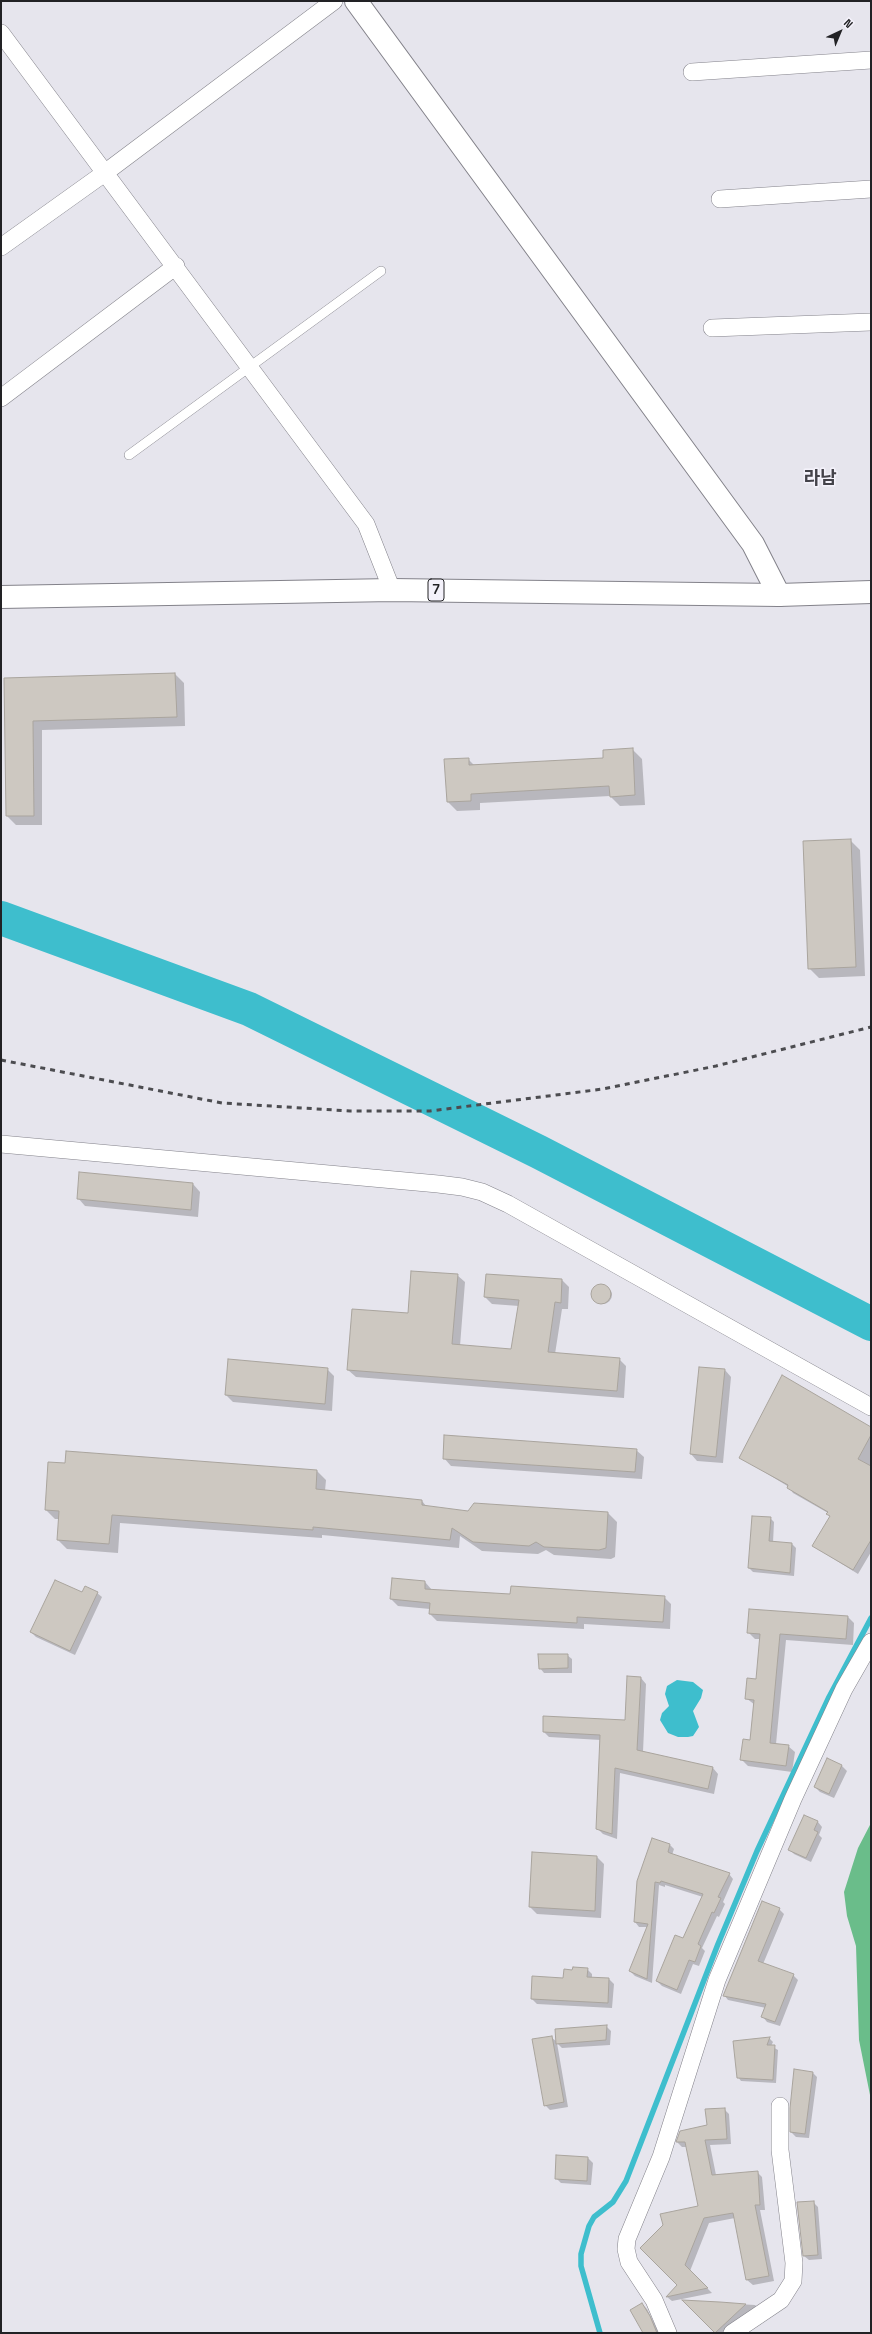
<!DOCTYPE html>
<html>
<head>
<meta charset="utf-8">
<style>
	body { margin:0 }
	#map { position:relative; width:872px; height:2334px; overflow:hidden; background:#e6e5ed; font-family:"Space Grotesk",sans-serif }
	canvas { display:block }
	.frame { position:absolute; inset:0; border:2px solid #222225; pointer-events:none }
	.north { position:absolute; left:820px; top:12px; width:40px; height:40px; -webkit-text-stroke:3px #f4f2fb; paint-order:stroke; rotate:44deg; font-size:11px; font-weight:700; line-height:16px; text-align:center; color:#222225 }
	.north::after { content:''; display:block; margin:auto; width:14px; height:18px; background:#222225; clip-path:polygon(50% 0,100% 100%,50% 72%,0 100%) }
</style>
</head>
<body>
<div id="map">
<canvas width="872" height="2334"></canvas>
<div class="frame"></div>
<div class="north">N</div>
</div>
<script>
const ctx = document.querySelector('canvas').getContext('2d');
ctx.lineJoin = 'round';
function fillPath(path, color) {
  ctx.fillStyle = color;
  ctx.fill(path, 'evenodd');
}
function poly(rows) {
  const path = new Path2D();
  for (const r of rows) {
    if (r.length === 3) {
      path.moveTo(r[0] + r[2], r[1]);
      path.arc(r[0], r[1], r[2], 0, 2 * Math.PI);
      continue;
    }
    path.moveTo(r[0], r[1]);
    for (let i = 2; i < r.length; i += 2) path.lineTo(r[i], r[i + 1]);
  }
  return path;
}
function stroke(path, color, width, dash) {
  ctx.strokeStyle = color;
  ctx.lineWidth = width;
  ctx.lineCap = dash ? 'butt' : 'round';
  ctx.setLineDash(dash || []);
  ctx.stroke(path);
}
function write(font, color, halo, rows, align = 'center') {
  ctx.font = font + ' "Space Grotesk","Noto Sans KR",sans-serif';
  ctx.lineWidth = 3;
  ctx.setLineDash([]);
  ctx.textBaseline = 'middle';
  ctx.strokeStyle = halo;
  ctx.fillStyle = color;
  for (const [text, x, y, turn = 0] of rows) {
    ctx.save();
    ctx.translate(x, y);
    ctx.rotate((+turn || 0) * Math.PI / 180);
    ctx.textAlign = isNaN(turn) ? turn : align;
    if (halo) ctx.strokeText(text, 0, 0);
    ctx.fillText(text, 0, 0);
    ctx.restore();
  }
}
const forest = poly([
	[871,1823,871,2100,859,2040,856,1946,847,1916,844,1892,858,1848]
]);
const water = poly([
	[677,1680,693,1682,703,1690,701,1698,693,1711,699,1727,693,1736,688,1737,678,1737,668,1733,660,1720,662,1713,669,1706,665,1694,667,1686]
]);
const shadow = poly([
	[175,674,184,683,185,726,42,730,42,825,16,825,7,816,5,679],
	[632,749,642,759,645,805,620,806,610,796,480,803,480,810,457,811,448,802,468,759,475,766,604,759],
	[850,840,860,850,865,976,819,978,809,968],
	[193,1184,200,1192,198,1217,85,1206,78,1198],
	[457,1275,465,1282,460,1346,512,1350,519,1306,492,1304,485,1297,562,1280,569,1287,568,1309,562,1309,555,1354,619,1359,626,1366,624,1398,356,1377,348,1370,409,1314],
	[603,1295,9],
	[327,1369,334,1376,332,1411,233,1402,226,1395],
	[725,1370,731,1377,723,1463,697,1461,691,1454],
	[871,1428,871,1552,858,1574,813,1546,831,1517,828,1513,793,1493,789,1487,740,1457],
	[636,1450,644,1457,642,1479,451,1466,444,1458],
	[317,1471,326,1480,325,1491,422,1501,427,1507,469,1512,474,1504,608,1513,617,1522,615,1557,611,1559,554,1555,546,1550,538,1554,482,1551,460,1536,459,1548,322,1535,322,1538,120,1523,118,1553,67,1549,58,1540,59,1519,55,1519,46,1510],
	[770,1518,774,1522,773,1543,792,1544,796,1548,794,1576,753,1572,749,1568],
	[425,1582,432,1590,511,1595,664,1597,671,1604,670,1629,584,1624,584,1629,437,1621,430,1614,430,1609,398,1606,391,1599],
	[97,1593,102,1597,75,1655,36,1637,31,1632,82,1594],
	[848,1617,854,1623,853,1645,786,1640,776,1744,788,1746,795,1752,792,1772,748,1766,741,1759,751,1741,755,1705,746,1698,757,1680,761,1639,755,1639,748,1632],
	[567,1655,572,1659,572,1673,544,1673,540,1668],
	[641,1678,646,1684,643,1752,713,1768,718,1774,714,1794,620,1773,617,1839,603,1834,597,1828,601,1740,549,1737,544,1732,626,1721],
	[828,1760,842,1766,847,1771,834,1798,820,1792,815,1787],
	[805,1816,818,1822,822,1827,819,1835,822,1838,811,1862,794,1854,790,1850],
	[670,1845,674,1849,672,1855,729,1874,733,1879,723,1902,725,1904,719,1917,717,1916,702,1948,705,1951,699,1966,693,1964,681,1994,662,1986,657,1981,684,1940,703,1897,665,1885,665,1887,659,1885,652,1983,635,1976,630,1971,648,1927,639,1927,635,1922],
	[597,1857,604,1864,601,1918,537,1914,530,1907],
	[779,1909,784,1914,763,1964,793,1975,798,1980,780,2026,767,2022,763,2017,766,2008,728,2000,724,1995],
	[587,1969,592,1974,592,1978,609,1979,614,1984,612,2008,537,2004,532,1999,573,1971],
	[606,2026,611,2031,610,2045,562,2048,557,2043,568,2107,550,2110,545,2105,551,2037,557,2042],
	[769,2038,773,2042,771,2046,778,2050,776,2083,741,2081,738,2077],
	[812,2072,817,2077,809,2138,796,2137,791,2132],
	[724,2109,729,2114,731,2144,710,2145,716,2175,757,2172,762,2177,765,2210,760,2210,774,2281,753,2285,747,2280,735,2218,709,2223,690,2271,712,2293,672,2301,667,2297,678,2285,699,2207,687,2147,682,2147,677,2142,708,2126],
	[588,2158,593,2163,591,2185,561,2183,556,2178],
	[813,2202,818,2207,822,2259,809,2260,804,2256],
	[684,2301,755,2305,759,2309,727,2333,716,2333],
	[642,2304,647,2309,659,2333,645,2333]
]);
const stream = poly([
	[600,2333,581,2266,581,2254,589,2226,594,2217,613,2202,626,2181,718,1944,757,1851,829,1697,871,1618]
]);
const river = poly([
	[1,918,249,1009,539,1152,871,1324]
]);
const building = poly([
	[175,673,177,717,33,721,34,816,6,816,4,678,175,673],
	[633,748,635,795,610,797,609,786,471,794,471,801,447,802,444,759,469,758,469,765,603,758,603,750,633,748],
	[851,839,856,967,808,969,803,841,851,839],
	[79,1172,193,1183,191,1210,77,1199,79,1172],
	[411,1271,458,1274,452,1344,511,1349,519,1300,484,1297,486,1274,562,1279,561,1303,555,1302,548,1352,620,1358,617,1391,347,1370,352,1309,408,1313,411,1271],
	[601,1294,10],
	[228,1359,328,1368,325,1404,225,1395,228,1359],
	[699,1367,725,1369,716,1457,690,1454,699,1367],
	[782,1375,871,1427,871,1435,858,1459,871,1466,871,1540,853,1570,812,1546,830,1516,826,1514,828,1512,787,1488,788,1485,739,1458,782,1375],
	[444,1435,637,1449,635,1472,443,1459,444,1435],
	[66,1451,317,1470,316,1489,422,1500,422,1505,468,1511,474,1503,608,1512,606,1548,599,1550,544,1547,536,1542,529,1546,473,1542,452,1528,450,1540,313,1527,313,1530,112,1515,109,1544,57,1540,59,1511,45,1510,48,1462,65,1463,66,1451],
	[752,1516,771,1517,769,1541,792,1543,790,1573,748,1568,752,1516],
	[392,1578,425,1581,425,1589,510,1594,511,1586,665,1596,663,1622,577,1617,577,1623,429,1614,430,1603,390,1599,392,1578],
	[55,1580,82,1592,85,1586,98,1592,70,1651,30,1632,55,1580],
	[749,1609,848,1616,846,1639,780,1634,770,1743,789,1745,786,1766,740,1760,743,1739,750,1740,754,1700,745,1699,747,1678,756,1679,760,1634,747,1633,749,1609],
	[538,1654,568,1654,568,1668,539,1669,538,1654],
	[627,1676,641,1677,637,1750,713,1767,708,1789,615,1768,612,1834,596,1829,600,1735,543,1732,543,1716,625,1720,627,1676],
	[827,1758,842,1765,829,1794,814,1787,827,1758],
	[804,1815,818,1821,814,1830,818,1832,806,1858,788,1850,804,1815],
	[652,1838,670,1844,668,1852,670,1853,730,1873,718,1897,721,1898,714,1913,712,1912,698,1944,701,1946,695,1962,689,1960,677,1990,656,1981,675,1935,683,1938,703,1894,661,1881,660,1883,655,1882,647,1979,629,1971,648,1924,634,1922,637,1881,652,1838],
	[532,1852,597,1856,595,1911,529,1907,532,1852],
	[762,1901,780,1908,758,1961,794,1974,775,2022,761,2017,766,2004,723,1996,762,1901],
	[573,1967,588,1968,587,1977,609,1978,608,2003,531,1999,532,1976,563,1978,564,1969,572,1970,573,1967],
	[607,2025,606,2040,556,2044,555,2029,607,2025],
	[552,2036,564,2102,544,2106,532,2039,552,2036],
	[770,2037,767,2045,775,2045,773,2080,737,2078,733,2041,770,2037],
	[794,2069,813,2072,805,2134,790,2132,790,2108,794,2069],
	[725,2108,727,2139,705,2140,712,2175,758,2171,760,2205,755,2205,769,2276,746,2280,733,2213,704,2218,685,2265,708,2288,666,2297,677,2285,640,2248,663,2225,660,2214,698,2206,685,2142,676,2142,680,2131,707,2125,705,2109,725,2108],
	[556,2155,588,2157,587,2181,555,2179,556,2155],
	[814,2201,818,2255,803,2256,797,2202,814,2201],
	[682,2300,720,2302,746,2304,715,2333,682,2300],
	[642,2303,650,2316,657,2333,643,2333,630,2310,642,2303]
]);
const service = poly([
	[129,455,381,271]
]);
const minor = poly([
	[1,33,366,524,392,590],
	[692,72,871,60],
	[720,199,871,189],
	[1,247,106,172,334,1],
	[712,328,871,322],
	[1,398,176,266],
	[1,1144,438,1184,462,1187,482,1192,508,1204,871,1407],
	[668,2333,654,2300,629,2262,626,2249,627,2239,661,2157,717,1980,793,1799,844,1689,871,1642],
	[732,2333,781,2300,793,2281,794,2263,780,2150,780,2106]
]);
const secondary = poly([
	[356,1,753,544,779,595]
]);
const trunk = poly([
	[1,597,392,590,779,595,871,592]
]);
const rail = poly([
	[1,1060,222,1103,350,1111,430,1111,603,1089,716,1066,871,1027]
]);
const shields = [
	[436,590,16]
];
const shieldNames = [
	["7",436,590]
];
const districtNames = [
	["라남",820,479]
];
fillPath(forest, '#6abd8a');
fillPath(water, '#3ebecd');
fillPath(shadow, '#0003');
stroke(stream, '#3ebecd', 5.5);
stroke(river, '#3ebecd', 34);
fillPath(building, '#cdc8c1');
stroke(building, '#a9a49d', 1);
stroke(service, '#83828a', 10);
stroke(minor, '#83828a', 18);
stroke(secondary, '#83828a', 24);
stroke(trunk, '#83828a', 24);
stroke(service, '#fff', 9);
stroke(minor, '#fff', 17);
stroke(secondary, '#fff', 22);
stroke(trunk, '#fff', 22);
stroke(rail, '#4c4c50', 3, [5, 5]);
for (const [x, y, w] of shields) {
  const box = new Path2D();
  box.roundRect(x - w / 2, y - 11, w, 22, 3);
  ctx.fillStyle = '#f4f2fb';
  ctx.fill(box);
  stroke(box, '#222225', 1);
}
write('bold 13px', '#222225', null, shieldNames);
write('bold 18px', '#434249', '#f4f2fb', districtNames);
</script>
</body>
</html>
